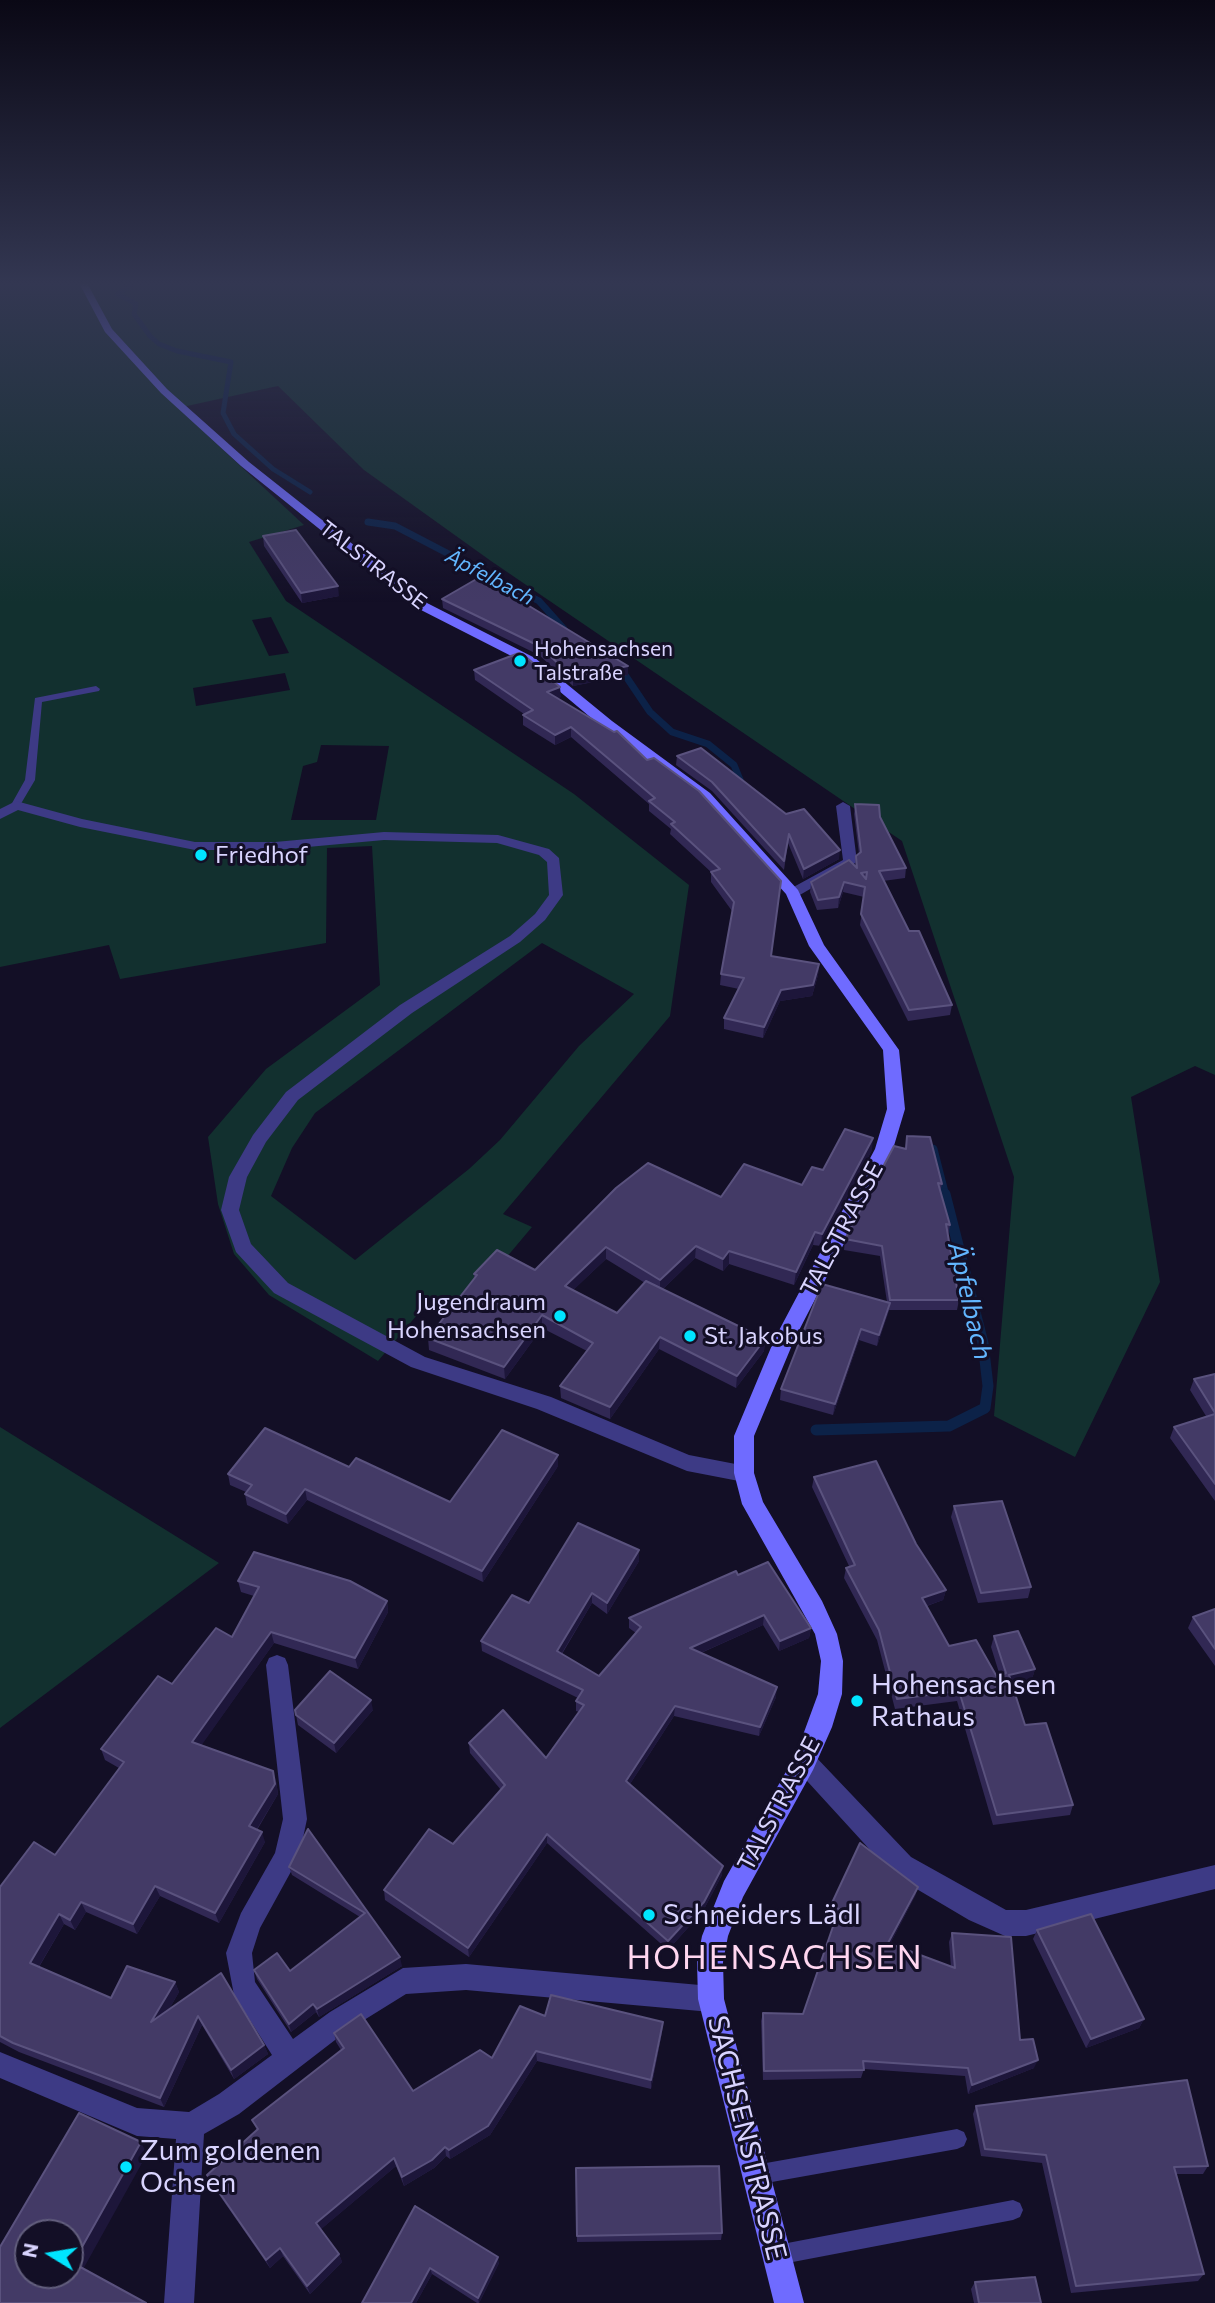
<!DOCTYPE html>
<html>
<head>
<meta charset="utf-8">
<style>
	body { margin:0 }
	#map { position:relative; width:1215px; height:2303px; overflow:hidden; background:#130f26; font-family:Commissioner,sans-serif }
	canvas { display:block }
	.north { position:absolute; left:14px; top:2219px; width:70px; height:70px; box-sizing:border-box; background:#130f26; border:2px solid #625e7d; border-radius:50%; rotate:281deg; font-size:19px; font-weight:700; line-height:28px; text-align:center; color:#d9d4ff }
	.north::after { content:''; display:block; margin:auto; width:24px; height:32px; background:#00e5ff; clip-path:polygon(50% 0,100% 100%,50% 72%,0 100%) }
</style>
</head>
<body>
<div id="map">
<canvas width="1215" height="2303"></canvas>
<div class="north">N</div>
</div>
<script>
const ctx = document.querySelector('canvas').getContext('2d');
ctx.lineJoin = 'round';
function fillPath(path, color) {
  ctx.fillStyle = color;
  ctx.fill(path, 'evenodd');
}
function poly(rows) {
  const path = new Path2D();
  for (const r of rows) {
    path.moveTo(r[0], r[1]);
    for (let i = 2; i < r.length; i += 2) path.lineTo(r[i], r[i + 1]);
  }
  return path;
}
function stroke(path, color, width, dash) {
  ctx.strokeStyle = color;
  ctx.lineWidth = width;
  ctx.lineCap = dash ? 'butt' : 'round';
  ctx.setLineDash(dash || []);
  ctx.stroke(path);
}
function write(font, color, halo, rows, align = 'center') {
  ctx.font = font + ' Commissioner,sans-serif';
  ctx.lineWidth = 6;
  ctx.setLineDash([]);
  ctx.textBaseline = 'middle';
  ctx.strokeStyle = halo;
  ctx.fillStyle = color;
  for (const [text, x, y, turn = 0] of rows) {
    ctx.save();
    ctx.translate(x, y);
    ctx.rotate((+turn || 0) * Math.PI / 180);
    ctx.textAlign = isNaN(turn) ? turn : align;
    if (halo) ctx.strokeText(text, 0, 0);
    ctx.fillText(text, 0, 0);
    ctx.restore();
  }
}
const green = poly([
	[0,281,1215,281,1215,1075,1195,1066,1131,1097,1160,1282,1075,1457,994,1416,1014,1177,902,841,491,561,364,470,278,386,178,408,304,525,249,542,286,601,574,794,689,885,670,1016,503,1214,532,1227,453,1321,423,1308,378,1361,269,1295,234,1254,218,1204,208,1137,266,1069,380,985,372,846,327,848,326,943,120,979,109,945,0,967],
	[271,617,289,653,269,656,252,620],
	[285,673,290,690,196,706,193,688],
	[321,745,389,746,376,820,291,820,303,766,317,762],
	[542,943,634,994,579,1046,500,1140,469,1169,355,1260,271,1196,292,1148,315,1113],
	[0,1427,219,1563,0,1728]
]);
const streamFar3 = poly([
	[136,281,118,294,136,304,134,314,150,336,159,344,177,351,231,362,223,413,234,434,273,469,310,492]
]);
const streamFar2 = poly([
	[368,522,395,526,539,601,564,629],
	[619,666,650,712,672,732,708,744,734,765,743,787]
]);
const streamFar1 = poly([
	[933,1149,945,1196]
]);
const stream = poly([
	[816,1430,949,1426,985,1408,988,1386,983,1343,945,1194]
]);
const lane = poly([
	[96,686,100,689,99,691,42,702,35,780,19,807,13,807,11,805,25,780,35,698,96,686],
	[957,2129,964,2132,967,2139,964,2146,957,2149,755,2185,748,2182,745,2175,748,2168,755,2165,957,2129],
	[1013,2200,1020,2203,1023,2210,1020,2217,1013,2220,777,2265,770,2262,767,2255,770,2248,777,2245,1013,2200]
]);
const street = poly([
	[16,801,82,819,195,842,275,842,384,832,498,835,549,849,559,858,563,895,545,920,520,942,412,1013,298,1100,266,1142,247,1177,239,1210,251,1244,288,1283,425,1357,551,1397,689,1455,751,1467,754,1473,751,1479,744,1482,687,1471,537,1409,411,1367,274,1293,236,1252,221,1210,229,1177,253,1135,286,1092,400,1005,510,936,535,914,549,895,547,862,539,855,497,843,384,840,275,850,195,850,80,827,18,810,0,819,0,809,16,801],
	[843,802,850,806,857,862,798,896,788,896,788,890,843,860,836,806,843,802],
	[277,1655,285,1658,288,1665,307,1819,299,1857,260,1928,252,1953,255,1982,293,2039,330,2012,403,1968,466,1964,711,1986,720,1990,724,1999,720,2008,711,2012,466,1990,406,1994,348,2030,239,2114,204,2134,194,2303,164,2303,176,2139,137,2136,0,2078,0,2052,137,2108,189,2112,219,2094,272,2055,234,1995,226,1953,241,1913,275,1853,283,1819,266,1665,269,1658,277,1655],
	[805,1751,813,1754,911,1857,1006,1910,1026,1910,1215,1865,1215,1889,1026,1936,1005,1936,969,1920,893,1875,797,1770,793,1762,797,1754,805,1751]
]);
const secondary = poly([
	[78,281,86,281,112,329,167,389,249,462,427,603,535,658,612,721,710,793,798,890,824,945,899,1050,905,1109,893,1149,795,1338,754,1436,754,1473,763,1502,822,1601,837,1634,843,1661,842,1694,832,1727,813,1770,743,1897,728,1936,723,1962,724,1999,804,2303,774,2303,698,1999,697,1962,702,1936,724,1881,796,1754,818,1694,821,1661,815,1634,742,1504,734,1473,734,1436,775,1338,875,1149,887,1109,883,1050,809,946,786,894,700,799,602,727,527,664,419,609,241,466,161,393,105,332,78,281]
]);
const wall = poly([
	[263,536,339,596,302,603,264,546],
	[518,591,519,600,628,675,573,686,539,655,443,608,442,599],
	[474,670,561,697,557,698,647,760,654,758,772,956,819,964,818,975,812,996,780,1001,763,1038,724,1029,724,1018,739,989,720,985,721,974,732,911,711,882,711,872,670,834,671,829,649,811,649,804,571,737,555,745,523,725,523,715,524,714,475,680],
	[677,756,839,859,803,879,788,843,784,870,712,791,676,765],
	[855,804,880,817,906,868,905,878,883,881,909,931,952,1005,950,1015,908,1021,860,925,864,897,843,892,838,908,817,910,810,892,811,882,855,866,856,856,859,854,854,814],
	[907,1136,942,1184,940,1192,950,1225,948,1236,959,1300,957,1310,889,1310,877,1346,859,1340,833,1415,780,1400,781,1389,887,1302,880,1256,844,1250,845,1239,905,1149],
	[872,1150,821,1246,813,1245,794,1285,729,1264,723,1271,695,1258,663,1289,765,1339,764,1351,736,1388,659,1349,610,1419,561,1398,560,1386,587,1351,542,1328,505,1379,429,1350,428,1338,474,1279,474,1274,535,1270,721,1197,802,1185,823,1170],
	[606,1259,645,1283,617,1313,573,1290],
	[1215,1374,1215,1501,1170,1438,1174,1427,1206,1416,1190,1390,1194,1379],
	[558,1466,483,1582,307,1500,288,1524,247,1505,245,1494,246,1492,230,1485,228,1474,349,1467,450,1502],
	[814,1477,916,1544,946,1590,943,1600,927,1606,949,1646,997,1677,1000,1676,991,1647,994,1636,1035,1669,1032,1679,1012,1683,1025,1725,1073,1805,1070,1815,993,1825,957,1701,895,1709,877,1640,844,1578,846,1568,849,1566,812,1487],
	[954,1506,1031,1587,1028,1598,978,1603,951,1517],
	[639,1550,639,1561,607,1614,592,1603,562,1654,599,1676,636,1633,629,1628,629,1618,738,1575,811,1628,809,1638,779,1651,763,1625,701,1653,776,1697,759,1736,674,1716,630,1784,722,1875,703,1911,668,1950,547,1843,469,1957,385,1900,384,1890,453,1844,501,1790,470,1753,469,1743,546,1758,579,1712,576,1711,576,1701,578,1698,482,1651,481,1641,529,1603],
	[238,1581,387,1601,388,1612,358,1669,274,1643,201,1745,276,1781,278,1794,257,1830,265,1842,219,1923,160,1896,137,1934,86,1912,75,1930,64,1924,39,1967,111,1998,175,1982,179,1992,168,2011,221,1973,264,2045,268,2054,234,2079,202,2025,164,2107,19,2052,0,2042,0,1887,55,1855,119,1768,105,1760,101,1749,172,1684,232,1637,254,1596,241,1592],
	[1215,1609,1215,1666,1188,1628,1193,1617],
	[373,1710,336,1753,298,1725,296,1715],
	[308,1829,402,1966,319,2017,316,2012,291,2032,257,1979,254,1970,290,1971,360,1917,292,1875,289,1867],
	[918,1887,915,1896,890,1944,951,1967,949,1942,952,1933,1020,2040,1034,2068,968,2094,965,2076,864,2069,861,2078,763,2080,761,2021,763,2013,803,2014,836,1917,829,1914,831,1905],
	[1037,1930,1144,2019,1139,2028,1086,2048,1033,1939],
	[545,2016,663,2022,662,2032,651,2089,537,2061,490,2135,450,2159,446,2156,434,2168,404,2186,396,2166,321,2229,339,2254,342,2262,310,2294,283,2256,270,2268,211,2183,207,2175,257,2130,252,2120,341,2050,336,2042,334,2033,413,2091,492,2058],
	[976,2106,1208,2166,1203,2174,1176,2174,1204,2274,1198,2281,1071,2293,1042,2163,981,2156,973,2114],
	[576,2168,722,2233,721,2240,577,2242],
	[415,2206,499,2263,479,2303,477,2303,432,2274,416,2303,362,2303],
	[975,2282,1041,2303,974,2303,971,2289]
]);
const shadedWall = poly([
	[338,586,339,596,302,603,301,593],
	[518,591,519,600,511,595],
	[628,666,628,675,573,686,573,677],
	[560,687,561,697,547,702,547,692],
	[571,727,571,737,555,745,555,735],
	[840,850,839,859,803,879,804,869],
	[844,882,843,892,838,908,839,897],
	[819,964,818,975,812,996,780,1001,763,1038,764,1027,781,990],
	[873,1138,872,1150,821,1246,822,1234],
	[815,1232,813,1245,794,1285,796,1272],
	[696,1246,695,1258,660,1292,660,1280],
	[606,1247,606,1259,565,1298,565,1286],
	[729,1251,729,1264,723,1271,723,1259],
	[890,1303,888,1314,877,1346,879,1335],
	[542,1315,542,1328,505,1379,504,1367],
	[861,1329,859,1340,833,1415,835,1404],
	[660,1337,659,1349,610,1419,610,1407],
	[765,1339,764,1351,736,1388,737,1376],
	[558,1455,558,1466,483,1582,482,1571],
	[305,1489,307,1500,288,1524,286,1514],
	[639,1550,639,1561,607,1614,607,1603],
	[946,1590,943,1600,920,1608,922,1598],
	[592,1593,592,1603,557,1661,557,1651],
	[387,1601,388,1612,358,1669,355,1658],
	[764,1615,763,1625,689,1658,690,1648],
	[811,1628,809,1638,779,1651,780,1641],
	[271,1632,274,1643,196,1753,192,1742],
	[1035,1669,1032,1679,1006,1685,1009,1675],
	[777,1687,776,1697,759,1736,760,1727],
	[371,1700,373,1710,336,1753,334,1743],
	[675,1706,674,1716,626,1790,626,1781],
	[273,1771,276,1781,278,1794,252,1837,249,1826],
	[262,1832,265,1842,219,1923,215,1913],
	[547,1834,547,1843,469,1957,468,1948],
	[723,1866,722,1875,703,1911,668,1950,668,1941],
	[155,1886,160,1896,137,1934,133,1924],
	[918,1887,915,1896,886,1952,888,1943],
	[81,1902,86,1912,75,1930,70,1920],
	[59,1914,64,1924,35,1973,30,1963],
	[400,1957,402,1966,319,2017,317,2009],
	[175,1982,179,1992,156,2032,151,2022],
	[313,2004,316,2012,291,2032,289,2024],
	[198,2016,202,2025,164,2107,160,2098],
	[1144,2019,1139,2028,1086,2048,1091,2039],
	[663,2022,662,2032,651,2089,651,2080],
	[264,2045,268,2054,234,2079,231,2070],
	[536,2051,537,2061,490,2135,450,2159,449,2150],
	[1038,2060,1034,2068,968,2094,972,2085],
	[141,2142,147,2154,81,2273,73,2263],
	[445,2147,446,2156,434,2168,404,2186,402,2177],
	[394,2158,396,2166,319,2231,316,2223],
	[280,2248,283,2256,270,2268,266,2260],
	[339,2254,342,2262,310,2294,307,2286],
	[498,2257,499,2263,479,2303,478,2298],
	[430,2268,432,2274,416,2303,411,2303]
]);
const building = poly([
	[296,530,338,586,301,593,263,536,296,530],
	[480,577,518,591,511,595,628,666,573,677,539,646,442,599,480,577],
	[519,653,525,656,560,687,547,692,614,732,617,731,647,760,654,758,699,791,781,881,771,956,819,964,813,985,781,990,764,1027,724,1018,744,978,721,974,734,902,711,872,720,869,671,824,675,822,649,801,655,798,571,727,555,735,523,715,533,710,474,670,519,653],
	[701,748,786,814,804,809,840,850,804,869,789,834,784,861,712,782,677,756,701,748],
	[855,804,879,805,880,817,906,868,879,871,909,931,919,931,952,1005,909,1010,861,914,865,887,844,882,839,897,818,900,811,882,849,860,857,868,856,856,861,852,855,804],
	[867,872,866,879,861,873,867,872],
	[845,1129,873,1138,822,1234,815,1232,796,1272,729,1251,723,1259,696,1246,660,1280,606,1247,565,1286,617,1313,646,1281,765,1339,737,1376,660,1337,610,1407,560,1386,593,1343,542,1315,504,1367,428,1338,477,1275,474,1274,497,1250,535,1270,616,1188,648,1163,721,1197,744,1164,802,1185,812,1167,823,1170,845,1129],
	[907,1136,930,1137,942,1184,938,1183,950,1225,946,1224,959,1300,890,1300,882,1246,845,1239,894,1146,906,1149,907,1136],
	[822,1284,890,1303,879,1335,861,1329,835,1404,781,1389,822,1284],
	[1215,1374,1215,1413,1194,1379,1215,1374],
	[1215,1414,1215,1484,1174,1427,1215,1414],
	[265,1428,349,1467,356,1458,450,1502,502,1430,558,1455,482,1571,305,1489,286,1514,245,1494,252,1485,228,1474,265,1428],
	[876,1461,916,1544,946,1590,922,1598,949,1646,976,1640,997,1677,1006,1673,994,1636,1018,1631,1035,1669,1009,1675,1025,1725,1046,1723,1073,1805,997,1815,959,1691,897,1699,879,1630,846,1568,855,1565,814,1477,876,1461],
	[1002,1501,1031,1587,981,1593,954,1506,1002,1501],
	[578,1523,639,1550,607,1603,592,1593,557,1651,599,1676,641,1627,629,1618,736,1571,738,1575,768,1562,811,1628,780,1641,764,1615,690,1648,777,1687,760,1727,675,1706,626,1781,723,1866,704,1902,668,1941,547,1834,468,1948,384,1890,429,1829,453,1844,505,1785,469,1743,503,1710,546,1758,584,1705,576,1701,583,1690,481,1641,512,1595,529,1603,578,1523],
	[254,1552,350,1581,387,1601,355,1658,271,1632,192,1742,273,1771,275,1784,249,1826,262,1832,215,1913,155,1886,133,1924,81,1902,70,1920,59,1914,30,1963,111,1998,127,1966,175,1982,151,2022,221,1973,264,2045,231,2070,198,2016,160,2098,13,2043,0,2036,0,1887,34,1842,55,1855,124,1762,101,1749,158,1676,172,1684,216,1628,232,1637,259,1587,238,1581,254,1552],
	[1215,1609,1215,1649,1193,1617,1215,1609],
	[330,1671,371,1700,334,1743,296,1715,295,1710,330,1671],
	[308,1829,400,1957,317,2009,313,2004,289,2024,254,1970,277,1953,290,1971,365,1913,289,1867,308,1829],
	[860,1843,918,1887,888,1943,955,1968,952,1933,1011,1937,1020,2040,1033,2039,1038,2060,972,2085,968,2068,863,2061,864,2070,764,2071,763,2013,803,2014,839,1909,831,1905,860,1843],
	[1091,1914,1144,2019,1091,2039,1037,1930,1091,1914],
	[551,1995,663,2022,651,2080,536,2051,488,2126,449,2150,445,2147,432,2160,402,2177,394,2158,316,2223,339,2254,307,2286,280,2248,266,2260,207,2175,258,2129,252,2120,344,2048,334,2033,361,2014,413,2091,480,2050,492,2058,520,2006,545,2016,551,1995],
	[1187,2080,1208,2166,1174,2167,1204,2274,1076,2286,1046,2155,985,2149,976,2106,1187,2080],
	[79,2113,141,2142,73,2263,146,2303,0,2303,0,2247,79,2113],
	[28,2233,70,2233,70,2275,28,2275,28,2233],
	[719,2166,722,2233,577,2236,576,2168,719,2166],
	[415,2206,498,2257,478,2298,430,2268,411,2303,362,2303,415,2206],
	[1035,2277,1041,2303,979,2303,975,2282,1035,2277]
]);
const markers = [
	[520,661,7,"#00e5ff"],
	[201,855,7,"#00e5ff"],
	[560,1316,7,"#00e5ff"],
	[690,1336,7,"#00e5ff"],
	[857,1701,7,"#00e5ff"],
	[649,1915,7,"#00e5ff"],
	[126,2167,7,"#00e5ff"]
];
const farStreetnames = [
	["TALSTRASSE",373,565,38]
];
const farWaternames = [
	["Äpfelbach",490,577,28]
];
const farPoinames = [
	["Hohensachsen",534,649],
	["Talstraße",534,673]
];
const poiNames = [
	["Friedhof",215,855],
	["Jugendraum",546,1302,"right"],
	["Hohensachsen",546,1330,"right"],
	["St. Jakobus",704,1336]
];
const streetNames = [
	["TALSTRASSE",842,1229,-62],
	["TALSTRASSE",779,1804,-62]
];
const waterNames = [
	["Äpfelbach",970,1301,77]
];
const nearPoinames = [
	["Hohensachsen",871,1685],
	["Rathaus",871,1717],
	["Schneiders Lädl",663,1915],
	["Zum goldenen",140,2151],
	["Ochsen",140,2183]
];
const nearStreetnames = [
	["SACHSENSTRASSE",747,2138,76]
];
const nearQuarternames = [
	["HOHENSACHSEN",775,1958]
];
fillPath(green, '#12302f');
stroke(streamFar3, '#0c2248', 5);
stroke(streamFar2, '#0c2248', 7);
stroke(streamFar1, '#0c2248', 9);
stroke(stream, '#0c2248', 11);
fillPath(lane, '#3d3a85');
fillPath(street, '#3d3a85');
fillPath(secondary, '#6f6bff');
fillPath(wall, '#312854');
fillPath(shadedWall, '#1d163a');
fillPath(building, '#433a66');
stroke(building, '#5a527e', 2);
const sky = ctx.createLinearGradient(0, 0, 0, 603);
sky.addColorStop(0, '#0a0815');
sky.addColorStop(0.47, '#333752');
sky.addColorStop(1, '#33375200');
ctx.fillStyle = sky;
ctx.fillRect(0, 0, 1215, 603);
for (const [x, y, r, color] of markers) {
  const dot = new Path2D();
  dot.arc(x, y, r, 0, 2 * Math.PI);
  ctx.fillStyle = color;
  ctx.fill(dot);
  stroke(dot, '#130f26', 2.5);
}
write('21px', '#d9d4ff', '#130f26', farStreetnames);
write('italic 21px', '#62b6ff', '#130f26', farWaternames);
write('21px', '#d9d4ff', '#130f26', farPoinames, 'left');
write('24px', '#d9d4ff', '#130f26', poiNames, 'left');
write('24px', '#d9d4ff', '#130f26', streetNames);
write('italic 26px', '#62b6ff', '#130f26', waterNames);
write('28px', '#d9d4ff', '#130f26', nearPoinames, 'left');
write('28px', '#d9d4ff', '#130f26', nearStreetnames);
ctx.letterSpacing = '2px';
write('33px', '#ffd6f0', '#130f26', nearQuarternames);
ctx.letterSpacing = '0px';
</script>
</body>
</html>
